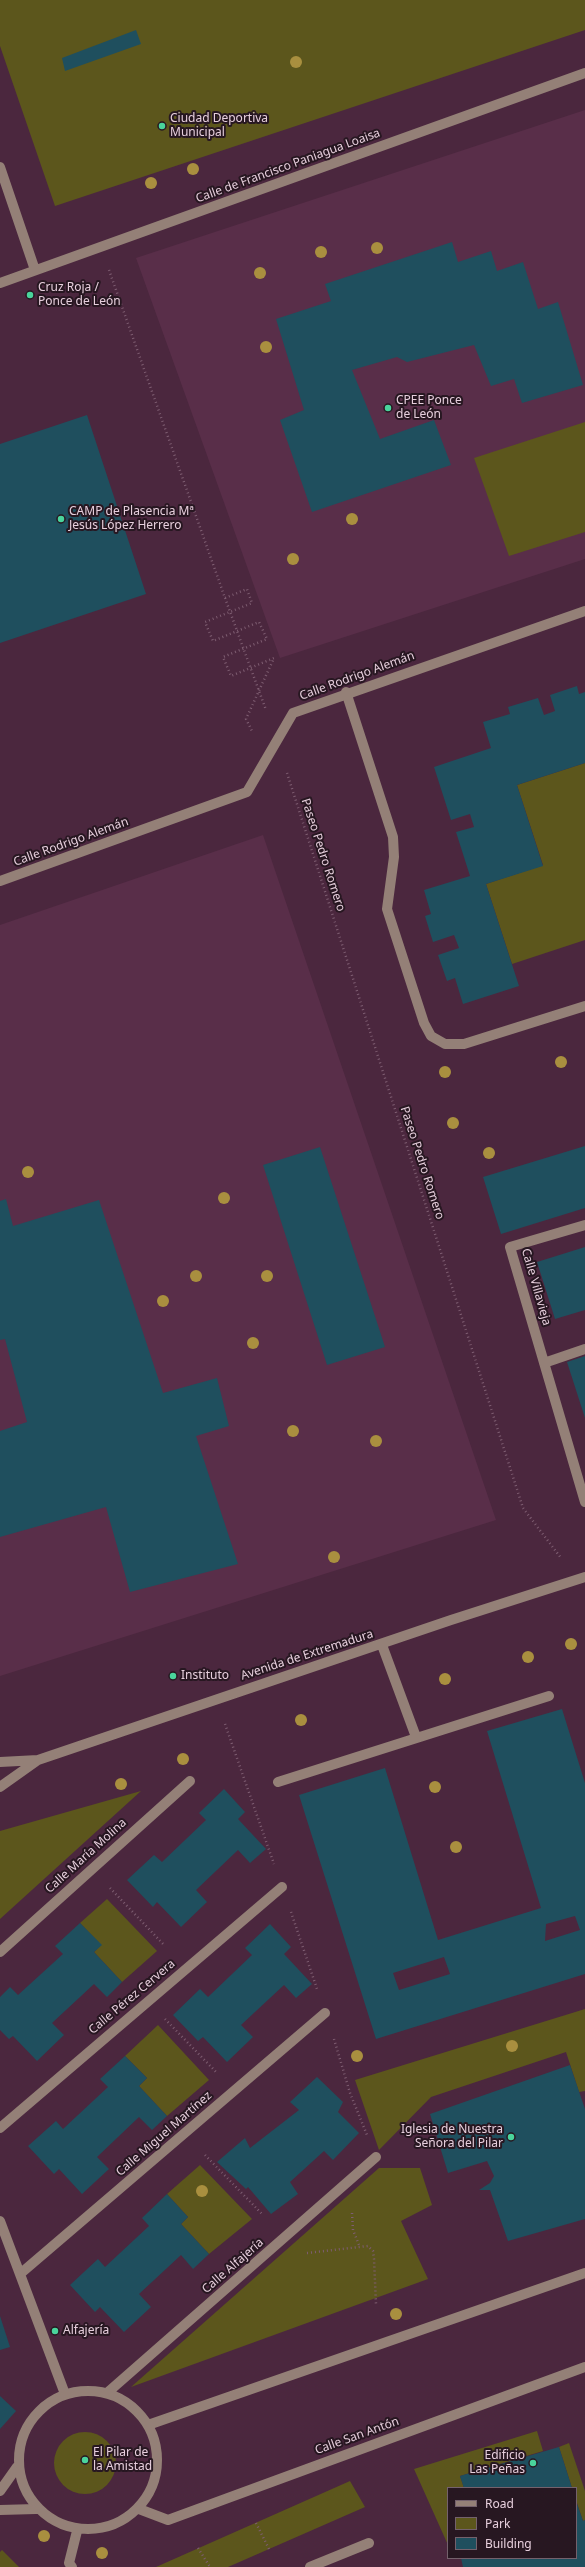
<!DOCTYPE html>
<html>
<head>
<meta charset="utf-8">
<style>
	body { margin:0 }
	#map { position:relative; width:585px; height:2567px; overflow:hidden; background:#4b273e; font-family:"Noto Sans",sans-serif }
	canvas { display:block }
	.legend { position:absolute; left:447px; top:2487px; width:130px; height:72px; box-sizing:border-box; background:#271721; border:1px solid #74616c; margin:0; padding:5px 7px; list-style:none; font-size:12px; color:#e7cfdd }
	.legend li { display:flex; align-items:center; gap:8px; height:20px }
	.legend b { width:20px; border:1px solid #74616c }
</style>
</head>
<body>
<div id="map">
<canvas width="585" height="2567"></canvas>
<ul class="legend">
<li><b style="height:5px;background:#948077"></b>Road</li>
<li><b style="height:11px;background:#5c561c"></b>Park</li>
<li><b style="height:11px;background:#1f4f5e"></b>Building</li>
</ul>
</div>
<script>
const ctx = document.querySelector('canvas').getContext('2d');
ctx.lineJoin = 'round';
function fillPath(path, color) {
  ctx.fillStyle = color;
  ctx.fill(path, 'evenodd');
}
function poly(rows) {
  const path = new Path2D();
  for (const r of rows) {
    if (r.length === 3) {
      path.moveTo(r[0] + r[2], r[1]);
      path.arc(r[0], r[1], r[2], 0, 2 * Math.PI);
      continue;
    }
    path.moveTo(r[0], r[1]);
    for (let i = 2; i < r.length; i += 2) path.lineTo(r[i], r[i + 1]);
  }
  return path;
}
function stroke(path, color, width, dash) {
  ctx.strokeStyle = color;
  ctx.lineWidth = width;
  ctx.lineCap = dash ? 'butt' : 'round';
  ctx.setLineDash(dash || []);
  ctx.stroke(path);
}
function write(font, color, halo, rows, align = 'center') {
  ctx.font = font + ' "Noto Sans",sans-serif';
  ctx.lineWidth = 4;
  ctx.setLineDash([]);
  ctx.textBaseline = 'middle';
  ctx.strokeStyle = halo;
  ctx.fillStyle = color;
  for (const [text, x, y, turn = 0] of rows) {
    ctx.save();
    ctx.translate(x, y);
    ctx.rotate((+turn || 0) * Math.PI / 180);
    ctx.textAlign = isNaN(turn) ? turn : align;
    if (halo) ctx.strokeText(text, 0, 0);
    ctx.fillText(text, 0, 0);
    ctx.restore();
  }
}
const built = poly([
	[585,110,585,559,280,658,136,258],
	[263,835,496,1520,0,1676,0,925]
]);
const green = poly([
	[0,0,585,0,585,30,55,206,0,46],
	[585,422,585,532,509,556,474,458],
	[585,763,585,940,512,964,486,884,543,865,517,785],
	[141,1791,0,1919,0,1831],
	[107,1899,157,1951,122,1982,94,1952,101,1945,80,1923],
	[585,2009,585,2091,579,2092,566,2052,431,2097,379,2150,355,2080],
	[158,2025,209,2080,167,2116,139,2086,147,2078,125,2056],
	[200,2165,252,2219,209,2254,181,2224,188,2217,167,2194],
	[379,2168,420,2168,432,2205,401,2221,428,2279,131,2387],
	[537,2431,543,2451,460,2476,464,2488,448,2488,448,2545,414,2469],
	[85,2463,31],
	[569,2443,585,2491,585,2520,583,2521,576,2500,576,2488,572,2488,559,2447],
	[350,2481,365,2507,228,2567,156,2567],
	[2,2550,19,2567,0,2567,0,2552]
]);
const building = poly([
	[136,30,141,44,65,71,62,58],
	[452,242,458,262,491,251,497,271,523,262,538,309,558,302,583,385,522,403,514,379,491,386,474,345,407,362,397,357,352,370,380,439,434,420,451,465,312,512,280,420,304,410,276,319,331,301,325,284],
	[87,415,146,594,0,643,0,444],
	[577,686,579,694,585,692,585,763,517,785,543,866,486,884,519,986,463,1004,455,978,447,981,438,955,459,948,454,935,433,942,425,916,431,914,424,890,470,876,456,832,474,827,470,814,451,820,434,767,491,748,483,722,510,714,508,707,538,698,544,715,555,711,550,695],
	[585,1146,585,1208,501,1234,483,1177],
	[320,1147,385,1347,327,1365,263,1165],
	[6,1199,13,1226,99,1200,163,1393,217,1378,229,1426,196,1436,238,1564,130,1592,106,1507,0,1537,0,1431,27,1422,5,1339,0,1340,0,1201],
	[585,1247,585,1310,555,1319,537,1262],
	[585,1356,585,1418,567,1362],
	[562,1709,585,1783,585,1974,376,2039,299,1795,385,1768,438,1940,541,1908,487,1731],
	[575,1916,580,1930,545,1941,546,1924],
	[444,1957,450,1974,399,1990,393,1973],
	[224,1789,245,1812,238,1819,266,1849,250,1863,238,1850,196,1890,207,1902,181,1927,157,1902,153,1907,127,1880,154,1855,162,1862,206,1820,199,1813],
	[80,1923,102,1945,94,1952,122,1982,107,1997,94,1984,52,2023,64,2035,37,2061,13,2036,9,2039,0,2030,0,1997,10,1987,18,1995,63,1954,55,1946],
	[270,1924,291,1947,284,1954,312,1984,296,1998,284,1985,241,2025,253,2037,227,2062,203,2037,198,2041,173,2015,200,1989,208,1997,252,1955,245,1948],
	[125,2056,147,2078,139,2086,167,2116,152,2130,139,2117,97,2157,109,2169,82,2194,59,2169,54,2174,28,2146,56,2121,63,2129,108,2087,100,2079],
	[570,2065,585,2109,585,2219,508,2241,490,2190,479,2190,490,2183,494,2176,487,2161,448,2173,430,2114],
	[317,2077,343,2102,338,2112,359,2133,333,2160,324,2151,290,2182,298,2194,271,2214,248,2187,246,2189,217,2162,245,2138,250,2148,299,2110,290,2102],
	[167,2194,188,2217,181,2224,209,2254,193,2269,181,2255,139,2294,151,2307,124,2332,100,2307,95,2312,70,2285,98,2259,105,2267,149,2226,142,2218],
	[0,2316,10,2347,0,2350],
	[0,2396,16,2411,0,2429],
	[559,2447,572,2488,464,2488,460,2476],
	[576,2501,583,2521,585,2520,585,2567,463,2567,461,2558,576,2558]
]);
const path = poly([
	[109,270,225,598,247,589,252,603,205,622,213,641,259,622,267,639,223,657,231,676,274,658,246,719,253,733],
	[225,598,266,710],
	[287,773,523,1508,561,1558],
	[225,1724,274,1864],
	[110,1888,165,1946],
	[291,1912,317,1989],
	[165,2019,217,2073],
	[334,2039,350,2093,367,2135],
	[205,2155,262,2214],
	[352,2213,353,2230,359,2245],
	[307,2253,368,2246,373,2251,374,2259,376,2304],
	[256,2523,269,2549],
	[198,2548,210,2567]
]);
const minor = poly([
	[0,167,35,270],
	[0,283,585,73],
	[346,692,393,837,394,857,387,909,424,1023,431,1036,445,1044,464,1044,585,1006],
	[0,881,247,792,293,713,585,611],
	[585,1225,510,1247,585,1502],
	[544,1363,585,1349],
	[382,1645,416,1737],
	[0,1762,38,1760,451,1620,585,1577],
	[278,1782,549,1696],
	[0,1787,38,1760],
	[0,1952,190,1781],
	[0,2128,282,1887],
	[0,2221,65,2394],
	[20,2274,325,2013],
	[88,2460,69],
	[107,2393,376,2157],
	[148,2425,585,2273],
	[0,2491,17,2467],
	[139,2509,168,2520,585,2367],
	[0,2510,36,2509],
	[72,2567,69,2563,77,2531],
	[310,2567,369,2543]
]);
const trees = [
	[296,62],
	[193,169],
	[151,183],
	[377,248],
	[321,252],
	[260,273],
	[266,347],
	[352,519],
	[293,559],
	[561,1062],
	[445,1072],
	[453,1123],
	[489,1153],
	[28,1172],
	[224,1198],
	[196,1276],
	[267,1276],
	[163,1301],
	[253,1343],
	[293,1431],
	[376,1441],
	[334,1557],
	[571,1644],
	[528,1657],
	[445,1679],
	[301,1720],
	[183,1759],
	[121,1784],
	[435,1787],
	[456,1847],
	[512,2046],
	[357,2056],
	[202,2191],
	[396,2314],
	[44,2536],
	[102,2553]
];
const markers = [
	[162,126,4,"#4ad49c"],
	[30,295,4,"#4ad49c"],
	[388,408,4,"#4ad49c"],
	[61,519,4,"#4ad49c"],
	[173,1676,4,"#4ad49c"],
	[511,2137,4,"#4ad49c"],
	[55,2331,4,"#4ad49c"],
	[85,2460,4,"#4ad49c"],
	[533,2463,4,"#4ad49c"]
];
const poiNames = [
	["Ciudad Deportiva",170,119],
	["Municipal",170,133],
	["Cruz Roja /",38,288],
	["Ponce de León",38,302],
	["CPEE Ponce",396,401],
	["de León",396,415],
	["CAMP de Plasencia Mª",69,512],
	["Jesús López Herrero",69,526],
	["Instituto",181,1676],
	["Iglesia de Nuestra",503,2130,"right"],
	["Señora del Pilar",503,2144,"right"],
	["Alfajería",63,2331],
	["El Pilar de",93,2453],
	["la Amistad",93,2467],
	["Edificio",525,2456,"right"],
	["Las Peñas",525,2470,"right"]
];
const streetNames = [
	["Calle de Francisco Paniagua Loaisa",288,166,-20],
	["Calle Rodrigo Alemán",357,676,-20],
	["Calle Rodrigo Alemán",71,842,-20],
	["Paseo Pedro Romero",323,855,72],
	["Paseo Pedro Romero",422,1163,72],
	["Calle Villavieja",536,1287,74],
	["Avenida de Extremadura",307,1655,-18],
	["Calle María Molina",86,1856,-42],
	["Calle Pérez Cervera",132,1997,-40],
	["Calle Miguel Martínez",164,2134,-41],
	["Calle Alfajería",233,2266,-41],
	["Calle San Antón",357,2436,-20]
];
fillPath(built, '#592e49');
fillPath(green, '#5c561c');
fillPath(building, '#1f4f5e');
stroke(path, '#7e5d71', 2.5, [1, 3]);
stroke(minor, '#948077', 10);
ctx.fillStyle = '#a98f3f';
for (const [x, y] of trees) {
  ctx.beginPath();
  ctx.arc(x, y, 6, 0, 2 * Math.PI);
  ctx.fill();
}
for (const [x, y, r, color] of markers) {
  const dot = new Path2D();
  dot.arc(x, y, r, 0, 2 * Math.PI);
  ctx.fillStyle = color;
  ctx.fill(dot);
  stroke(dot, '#271721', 1.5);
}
write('12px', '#e7cfdd', '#271721', poiNames, 'left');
write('12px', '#e7cfdd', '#271721', streetNames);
</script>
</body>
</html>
